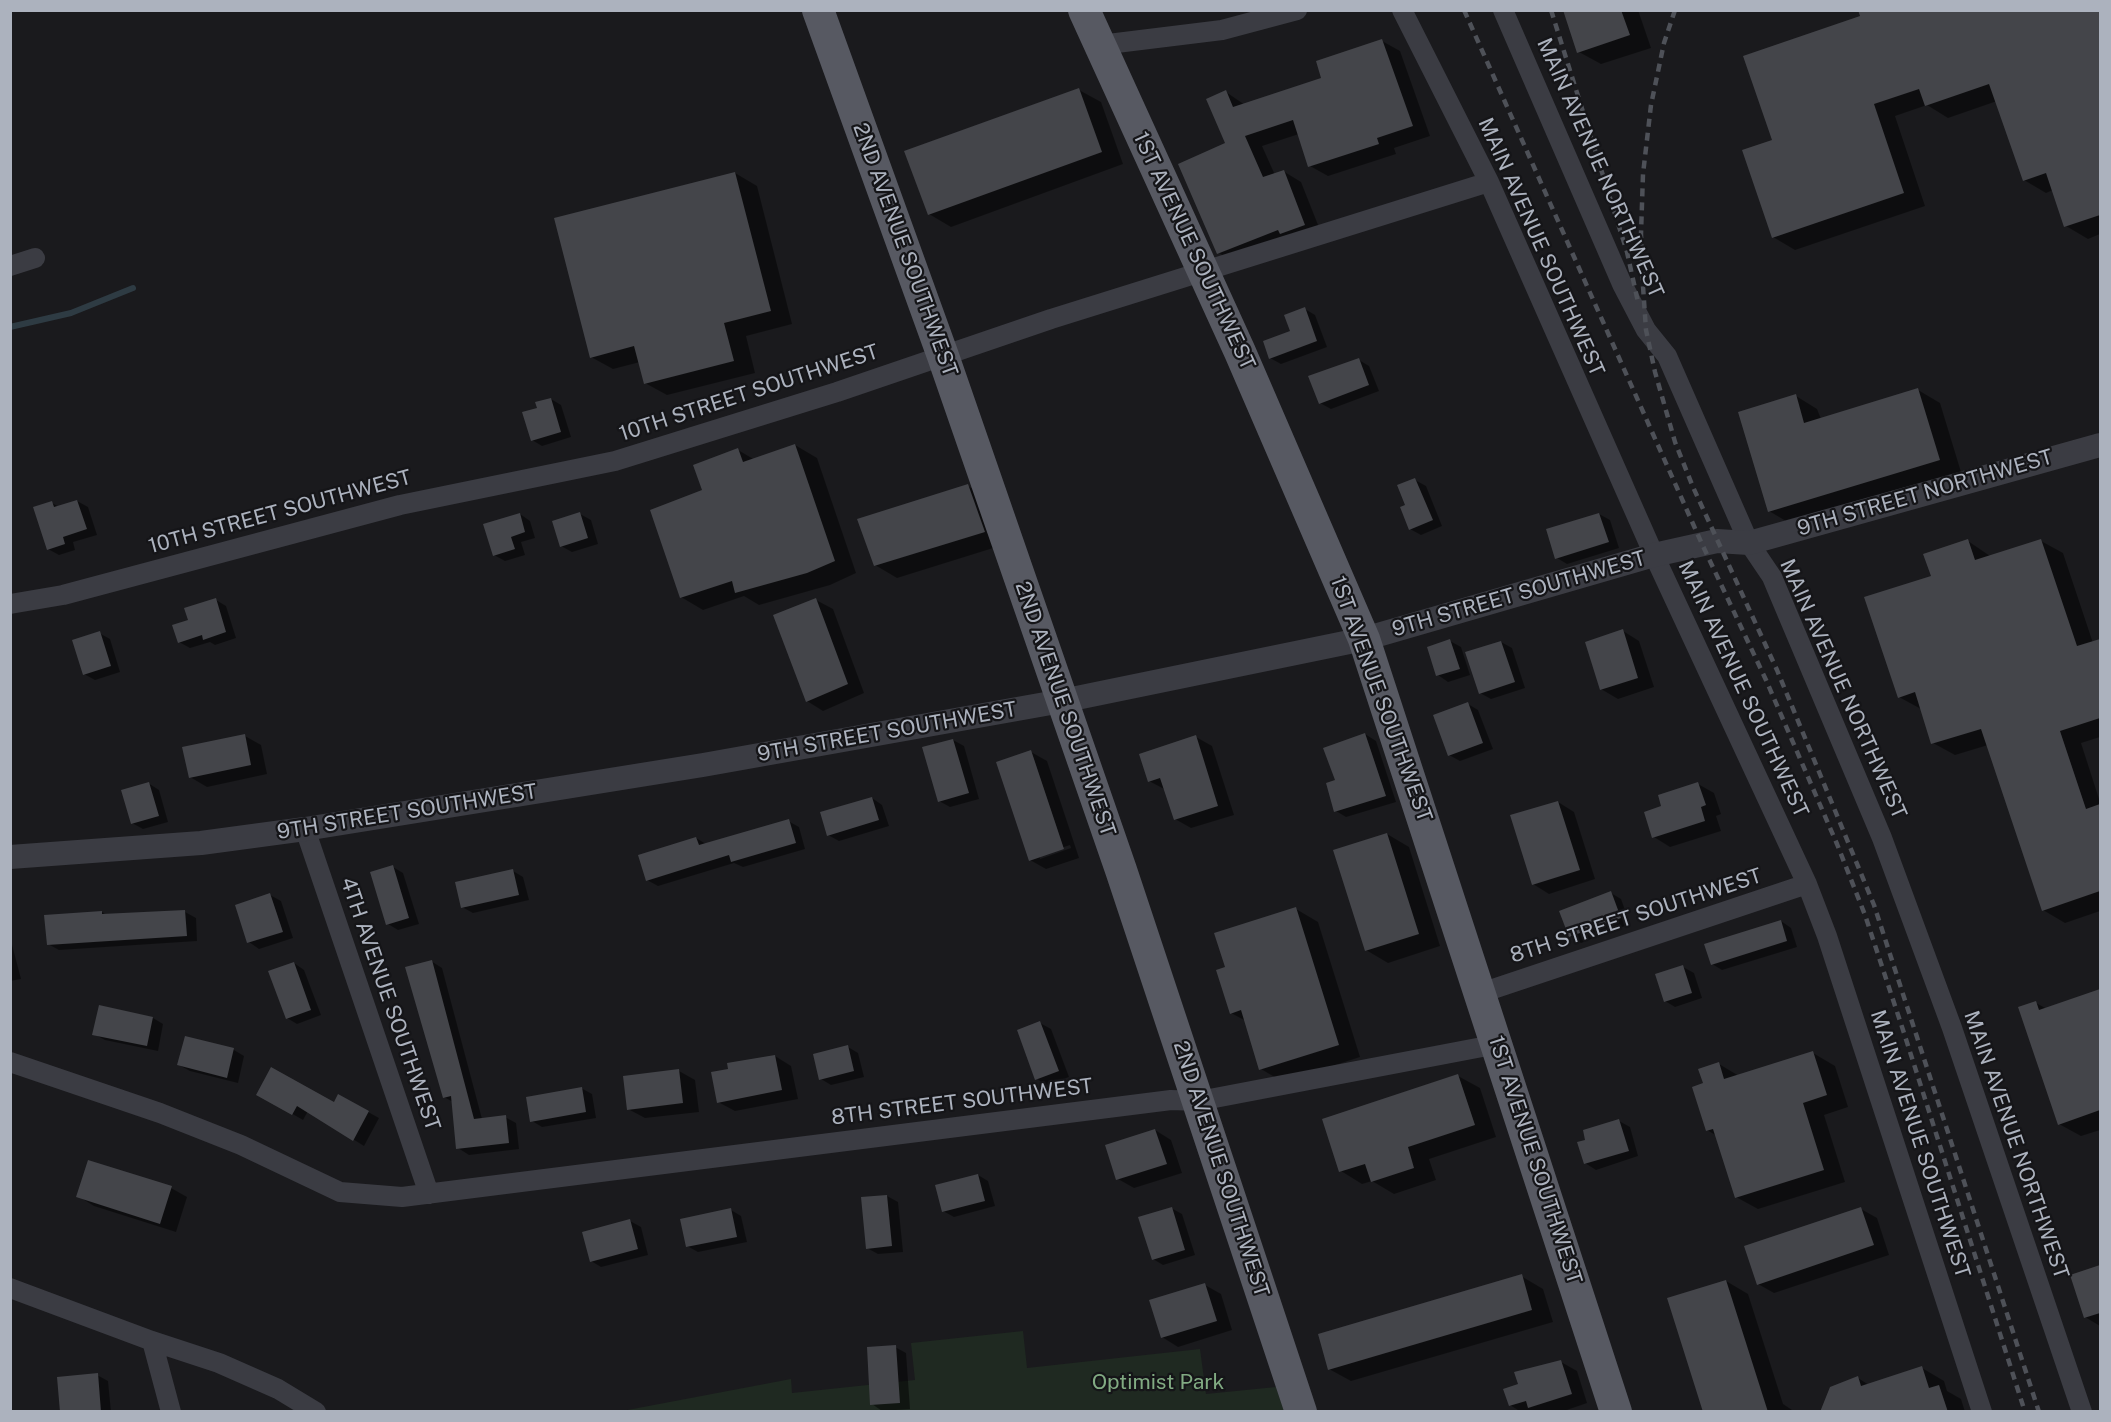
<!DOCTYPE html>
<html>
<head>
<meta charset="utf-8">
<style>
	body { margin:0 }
	#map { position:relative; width:2111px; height:1422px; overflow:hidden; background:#1a1a1d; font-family:"Public Sans",sans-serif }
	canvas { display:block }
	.frame { position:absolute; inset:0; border:12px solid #acb2be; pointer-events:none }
</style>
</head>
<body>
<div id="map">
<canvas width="2111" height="1422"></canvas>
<div class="frame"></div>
</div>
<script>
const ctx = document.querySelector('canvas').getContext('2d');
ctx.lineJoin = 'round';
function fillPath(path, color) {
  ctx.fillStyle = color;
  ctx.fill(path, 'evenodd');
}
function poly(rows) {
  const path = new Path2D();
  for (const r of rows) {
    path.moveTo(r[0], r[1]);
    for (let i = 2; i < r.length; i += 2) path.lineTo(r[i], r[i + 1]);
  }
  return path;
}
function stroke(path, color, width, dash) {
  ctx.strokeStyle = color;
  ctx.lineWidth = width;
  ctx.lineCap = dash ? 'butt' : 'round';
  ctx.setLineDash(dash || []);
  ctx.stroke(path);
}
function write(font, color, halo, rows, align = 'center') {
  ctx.font = font + ' "Public Sans",sans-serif';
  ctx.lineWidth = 4.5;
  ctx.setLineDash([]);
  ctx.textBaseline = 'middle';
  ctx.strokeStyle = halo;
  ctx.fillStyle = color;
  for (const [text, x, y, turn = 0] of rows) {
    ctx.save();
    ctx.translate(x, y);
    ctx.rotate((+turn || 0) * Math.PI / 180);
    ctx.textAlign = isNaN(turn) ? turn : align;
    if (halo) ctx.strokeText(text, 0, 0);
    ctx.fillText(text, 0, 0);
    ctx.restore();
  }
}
const green = poly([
	[1023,1331,1027,1368,1200,1349,1206,1394,1276,1387,1284,1411,617,1412,791,1379,792,1393,915,1380,911,1343]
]);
const shadow = poly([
	[1565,10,1638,10,1651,48,1601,64,1579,52],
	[1860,10,2100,10,2100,234,2088,239,2066,226,2053,190,2046,193,2024,180,1997,101,1948,118,1927,105,1895,116,1925,206,1795,250,1773,237,1774,140,1862,17],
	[1382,41,1400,51,1430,136,1394,148,1396,154,1328,176,1310,166,1299,134,1262,146,1275,175,1283,171,1301,182,1322,235,1237,264,1219,253,1227,144,1226,92,1245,105,1323,79],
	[1079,90,1101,102,1123,164,951,227,929,214],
	[735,173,757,186,792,324,746,336,755,373,667,395,645,383,640,362,613,369,591,357],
	[1305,309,1315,315,1327,347,1281,364,1270,358,1292,332],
	[1359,360,1369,366,1379,391,1331,409,1320,403],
	[1918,390,1940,403,1961,472,1791,524,1769,511,1796,396,1817,409,1821,419],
	[551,399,561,405,571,437,542,446,532,440,539,409],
	[795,445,817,458,856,573,830,585,759,605,744,596,703,610,681,597,704,491,738,450,755,460],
	[1415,480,1426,486,1442,526,1421,535,1410,529,1407,506],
	[968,486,990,499,1006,544,897,578,875,565],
	[77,501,88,507,97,535,73,542,75,550,59,555,48,549,52,503,59,507],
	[520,514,530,521,535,538,521,542,525,555,505,561,494,555],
	[580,514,591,520,598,544,572,552,561,546],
	[1599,514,1610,520,1619,548,1567,564,1557,558],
	[1968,541,1990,556,2041,541,2063,553,2093,643,2100,640,2100,737,2081,743,2100,802,2100,911,2065,923,2043,910,1988,745,1955,755,1933,743,1921,709,1899,697,1933,577],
	[216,600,226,606,236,638,215,645,210,642,190,648,179,642,190,621],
	[816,600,833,609,864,693,823,711,807,701],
	[1623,631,1639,641,1654,687,1618,699,1601,689],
	[99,633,110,639,120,672,95,680,84,674],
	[1450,641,1461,647,1470,675,1448,682,1438,675],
	[1501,642,1512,648,1525,688,1491,699,1480,693],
	[1468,704,1478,710,1493,749,1460,761,1449,755],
	[1365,734,1376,741,1396,802,1346,817,1336,811,1337,781],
	[245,736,261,745,267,774,207,787,190,777],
	[1196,737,1212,746,1234,815,1191,828,1175,819,1166,790,1149,781],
	[953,740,964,746,979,799,950,807,939,801],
	[1031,752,1047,761,1079,858,1046,869,1030,860],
	[1070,845,1071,848,1040,859,1040,855],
	[148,783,159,790,168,822,143,829,132,823],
	[1698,784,1714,793,1721,814,1716,816,1721,831,1670,847,1654,837,1663,807],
	[872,798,882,805,889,826,839,841,828,835],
	[1558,802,1574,812,1595,879,1549,894,1533,884],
	[788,821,799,827,805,849,743,867,734,863,658,886,647,880,696,838,706,844],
	[1387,834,1409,847,1440,946,1388,963,1366,950],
	[393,867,403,873,419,924,398,930,388,924],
	[513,871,523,877,529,900,473,913,462,907],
	[1611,893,1621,899,1630,924,1581,943,1570,936],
	[270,895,281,901,293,938,259,949,249,942],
	[1296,909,1318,922,1360,1057,1283,1082,1261,1069,1246,1021,1231,1013,1227,968],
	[102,912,108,916,185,912,196,918,197,941,59,950,48,944],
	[1781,921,1791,928,1797,947,1722,970,1712,964],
	[10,937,21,979,10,981],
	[431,961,442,968,482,1119,505,1117,516,1123,519,1149,469,1155,458,1148,453,1102,444,1097],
	[294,963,304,970,321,1015,297,1024,287,1018],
	[1683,967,1694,973,1702,998,1675,1007,1665,1001],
	[2100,991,2100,1130,2081,1136,2059,1124,2036,1003,2047,1009],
	[100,1007,153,1018,163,1024,158,1051,105,1040,94,1034],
	[1040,1023,1051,1029,1069,1077,1047,1085,1037,1079],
	[186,1038,234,1050,244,1056,238,1083,190,1071,179,1065],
	[848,1047,858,1053,864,1077,831,1085,821,1079],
	[1813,1053,1835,1066,1848,1107,1824,1115,1845,1182,1758,1209,1736,1197,1717,1136,1707,1130,1705,1084,1719,1064,1739,1076],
	[775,1056,791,1066,798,1099,735,1111,718,1102],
	[679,1071,695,1080,699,1112,645,1118,628,1109],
	[1458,1076,1480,1088,1496,1137,1429,1159,1436,1180,1394,1194,1372,1181,1362,1184,1341,1171],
	[581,1088,592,1094,596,1118,542,1127,532,1121],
	[258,1094,335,1104,339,1096,379,1118,364,1146,308,1111,303,1120],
	[1619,1121,1630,1127,1638,1156,1596,1170,1585,1163,1587,1141],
	[1155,1130,1171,1140,1182,1173,1134,1188,1118,1179],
	[978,1175,988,1181,995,1206,954,1217,943,1211],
	[171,1188,187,1197,176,1232,94,1206,78,1196],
	[887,1196,898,1202,903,1252,878,1254,867,1248],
	[1171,1208,1182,1214,1195,1255,1163,1265,1153,1259],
	[1861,1209,1877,1218,1889,1255,1774,1293,1758,1284],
	[731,1210,741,1216,747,1242,698,1252,687,1246],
	[630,1221,641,1227,648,1255,601,1267,591,1261],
	[2100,1267,2100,1326,2085,1317,2072,1276],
	[1521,1276,1543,1289,1553,1322,1351,1381,1329,1369],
	[1726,1281,1748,1294,1783,1404,1795,1412,1704,1412],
	[1205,1285,1221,1294,1232,1330,1178,1347,1162,1337],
	[895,1347,906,1353,910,1409,882,1411,872,1404],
	[1561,1362,1577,1371,1587,1403,1561,1412,1521,1412,1510,1405,1519,1385,1516,1373],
	[1922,1368,1944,1381,1947,1391,1961,1399,1965,1412,1821,1412,1858,1378,1869,1385],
	[97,1375,108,1381,111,1412,61,1412]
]);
const stream = poly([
	[10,327,71,313,133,288]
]);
const building = poly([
	[1563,10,1621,10,1630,35,1577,53],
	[1858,10,2100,10,2100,215,2064,227,2046,173,2023,181,1989,84,1925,106,1919,89,1874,104,1904,193,1772,238,1742,150,1772,140,1743,56,1860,16],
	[1382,39,1413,126,1377,138,1379,144,1308,167,1293,120,1245,136,1263,177,1284,170,1305,225,1280,234,1278,230,1217,254,1178,164,1225,143,1206,99,1226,90,1233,107,1321,78,1316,61],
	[1079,88,1102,152,928,215,904,151],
	[735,172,771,311,724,323,734,361,644,384,634,346,590,358,554,218],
	[1305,307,1317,341,1269,359,1263,341,1290,331,1284,315],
	[1359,358,1369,385,1319,404,1308,376],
	[1918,388,1940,460,1768,512,1738,412,1796,394,1804,423],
	[551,398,561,432,531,441,522,412,537,408,535,402],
	[795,444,835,561,807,573,735,593,732,581,680,598,650,510,702,490,693,465,738,448,743,462],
	[1415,478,1433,520,1409,530,1400,507,1405,505,1397,485],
	[968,484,985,532,874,566,857,519],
	[77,500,87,529,63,537,65,544,47,550,33,507,52,501,54,507],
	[580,512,588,538,560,547,552,521],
	[520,513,525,532,511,537,515,549,493,556,483,524],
	[1599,513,1609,542,1555,559,1546,529],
	[1968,539,1975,560,2041,539,2077,646,2100,639,2100,718,2060,731,2086,809,2100,804,2100,891,2042,911,1981,729,1931,744,1915,692,1898,698,1864,597,1931,576,1923,554],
	[216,598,226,632,203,640,202,635,178,643,172,625,188,620,184,608],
	[816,598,848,684,806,702,773,615],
	[1623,629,1638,678,1600,690,1585,642],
	[100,631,111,666,83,675,72,640],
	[1450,639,1460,669,1436,676,1427,647],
	[1501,641,1515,682,1479,694,1465,652],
	[1468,702,1483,743,1448,756,1433,715],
	[1365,733,1386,796,1334,812,1326,783,1335,780,1323,748],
	[245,734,251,765,189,778,182,747],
	[1196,735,1218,806,1174,820,1160,778,1148,782,1139,754],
	[953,739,969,793,938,802,922,747],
	[1031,750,1064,849,1029,861,996,762],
	[149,782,159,816,131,824,121,790],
	[1698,782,1706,805,1701,807,1705,821,1652,838,1644,812,1661,806,1658,795],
	[872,797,879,820,827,836,820,812],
	[1558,801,1580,870,1532,885,1510,815],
	[789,819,796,843,731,862,729,855,646,881,638,855,696,837,699,845],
	[1387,833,1419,934,1365,951,1333,850],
	[393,865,409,918,386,925,370,872],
	[513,869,519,895,461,908,455,882],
	[1611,891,1621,918,1569,937,1559,911],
	[270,893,283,932,247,943,235,905],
	[1296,907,1339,1045,1259,1070,1241,1010,1230,1014,1216,970,1225,967,1214,933],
	[185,910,187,936,47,945,44,915,102,911,102,914],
	[1781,920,1787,941,1711,965,1704,944],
	[432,960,474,1119,506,1115,509,1143,456,1149,451,1096,443,1098,405,967],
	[294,962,311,1010,286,1019,268,971],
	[1683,965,1692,993,1664,1002,1655,974],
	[2100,989,2100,1110,2058,1125,2018,1007,2036,1001,2039,1010],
	[99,1005,153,1017,147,1046,92,1035],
	[1040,1021,1059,1071,1035,1080,1017,1030],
	[185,1036,234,1048,227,1078,177,1065],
	[848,1045,854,1071,819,1080,813,1054],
	[1813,1051,1827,1095,1803,1103,1824,1170,1735,1198,1713,1129,1706,1131,1692,1087,1703,1083,1698,1069,1719,1062,1724,1079],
	[775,1055,782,1090,717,1103,711,1072,728,1069,727,1063],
	[271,1067,334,1102,338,1094,369,1111,353,1141,297,1106,292,1115,256,1095],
	[679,1069,683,1103,627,1110,623,1076],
	[1458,1074,1475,1125,1408,1147,1414,1168,1371,1182,1365,1164,1339,1172,1322,1119],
	[582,1087,586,1112,530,1122,526,1097],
	[1619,1119,1629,1151,1584,1164,1577,1142,1585,1140,1583,1130],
	[1155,1129,1167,1164,1116,1180,1105,1145],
	[88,1160,172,1186,160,1224,76,1197],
	[978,1174,985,1201,942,1212,935,1185],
	[887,1195,892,1246,866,1249,861,1197],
	[1172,1207,1185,1250,1152,1260,1138,1217],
	[1861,1207,1874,1245,1757,1285,1744,1246],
	[731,1208,737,1237,686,1247,680,1219],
	[630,1219,638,1249,590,1262,582,1232],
	[2100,1265,2100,1313,2084,1318,2070,1275],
	[1522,1274,1532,1310,1328,1370,1318,1334],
	[1726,1280,1768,1412,1703,1412,1667,1298],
	[1205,1283,1217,1321,1161,1338,1149,1300],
	[896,1345,900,1403,870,1405,867,1347],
	[1561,1360,1572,1394,1528,1408,1526,1401,1509,1406,1503,1389,1518,1384,1514,1372],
	[1922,1366,1929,1388,1939,1385,1948,1412,1820,1412,1830,1387,1858,1376,1861,1386],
	[98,1373,101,1412,60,1412,57,1377]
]);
const minor = poly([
	[1402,10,1489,182,1654,555,1807,884,1827,936,1982,1412],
	[1503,10,1622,284,1646,330,1667,356,1749,543,1772,577,1882,838,1952,1028,2082,1412],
	[1100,45,1222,30,1297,10],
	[10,266,35,258],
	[10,604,63,595,400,505,615,461,837,392,1051,319,1489,182],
	[305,829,429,1194],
	[1481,993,1807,884],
	[10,1062,160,1113,241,1145,340,1192,402,1197,1171,1100,1199,1101,1498,1044],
	[10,1288,152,1341,219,1363,278,1389,316,1412],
	[152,1341,171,1412]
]);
const tertiary = poly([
	[10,857,201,843,305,829,703,765,1062,701,1364,639,1654,555,1717,541,1749,543,2100,445]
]);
const primary = poly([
	[818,10,943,356,1121,870,1301,1412],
	[1084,10,1240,352,1364,639,1616,1412]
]);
const rail = poly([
	[1464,10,1702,544,1766,680,1837,844,1865,915,1904,1033,2025,1412],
	[1551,10,1627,252,1638,302],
	[1675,10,1664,43,1651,105,1643,174,1641,234,1643,286,1646,330,1655,372,1675,442,1693,487,1777,670,1874,905,2039,1412]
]);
const streetNames = [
	["MAIN AVENUE NORTHWEST",1600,168,66],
	["MAIN AVENUE SOUTHWEST",1541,247,66],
	["2ND AVENUE SOUTHWEST",905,250,70],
	["1ST AVENUE SOUTHWEST",1194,251,65],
	["10TH STREET SOUTHWEST",749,393,-18],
	["9TH STREET NORTHWEST",1925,493,-16],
	["10TH STREET SOUTHWEST",280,512,-15],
	["9TH STREET SOUTHWEST",1519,594,-16],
	["MAIN AVENUE SOUTHWEST",1743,689,65],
	["MAIN AVENUE NORTHWEST",1843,689,66],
	["1ST AVENUE SOUTHWEST",1381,699,70],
	["2ND AVENUE SOUTHWEST",1065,709,71],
	["9TH STREET SOUTHWEST",887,732,-10],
	["9TH STREET SOUTHWEST",407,812,-9],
	["8TH STREET SOUTHWEST",1636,916,-18],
	["4TH AVENUE SOUTHWEST",390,1004,71],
	["8TH STREET SOUTHWEST",962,1102,-7],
	["MAIN AVENUE SOUTHWEST",1920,1144,72],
	["MAIN AVENUE NORTHWEST",2016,1145,71],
	["1ST AVENUE SOUTHWEST",1535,1160,72],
	["2ND AVENUE SOUTHWEST",1221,1169,72]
];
const parkNames = [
	["Optimist Park",1158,1383]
];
fillPath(green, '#1f2921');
fillPath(shadow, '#0007');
stroke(stream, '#2e3b43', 6);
fillPath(building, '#44454a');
stroke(minor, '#3b3c43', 20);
stroke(tertiary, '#3b3c43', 24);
stroke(primary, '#575962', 32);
stroke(rail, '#4e5158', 4.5, [8, 6]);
write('21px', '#acb2be', '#151518', streetNames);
write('21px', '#81aa82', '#151518', parkNames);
</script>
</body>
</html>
